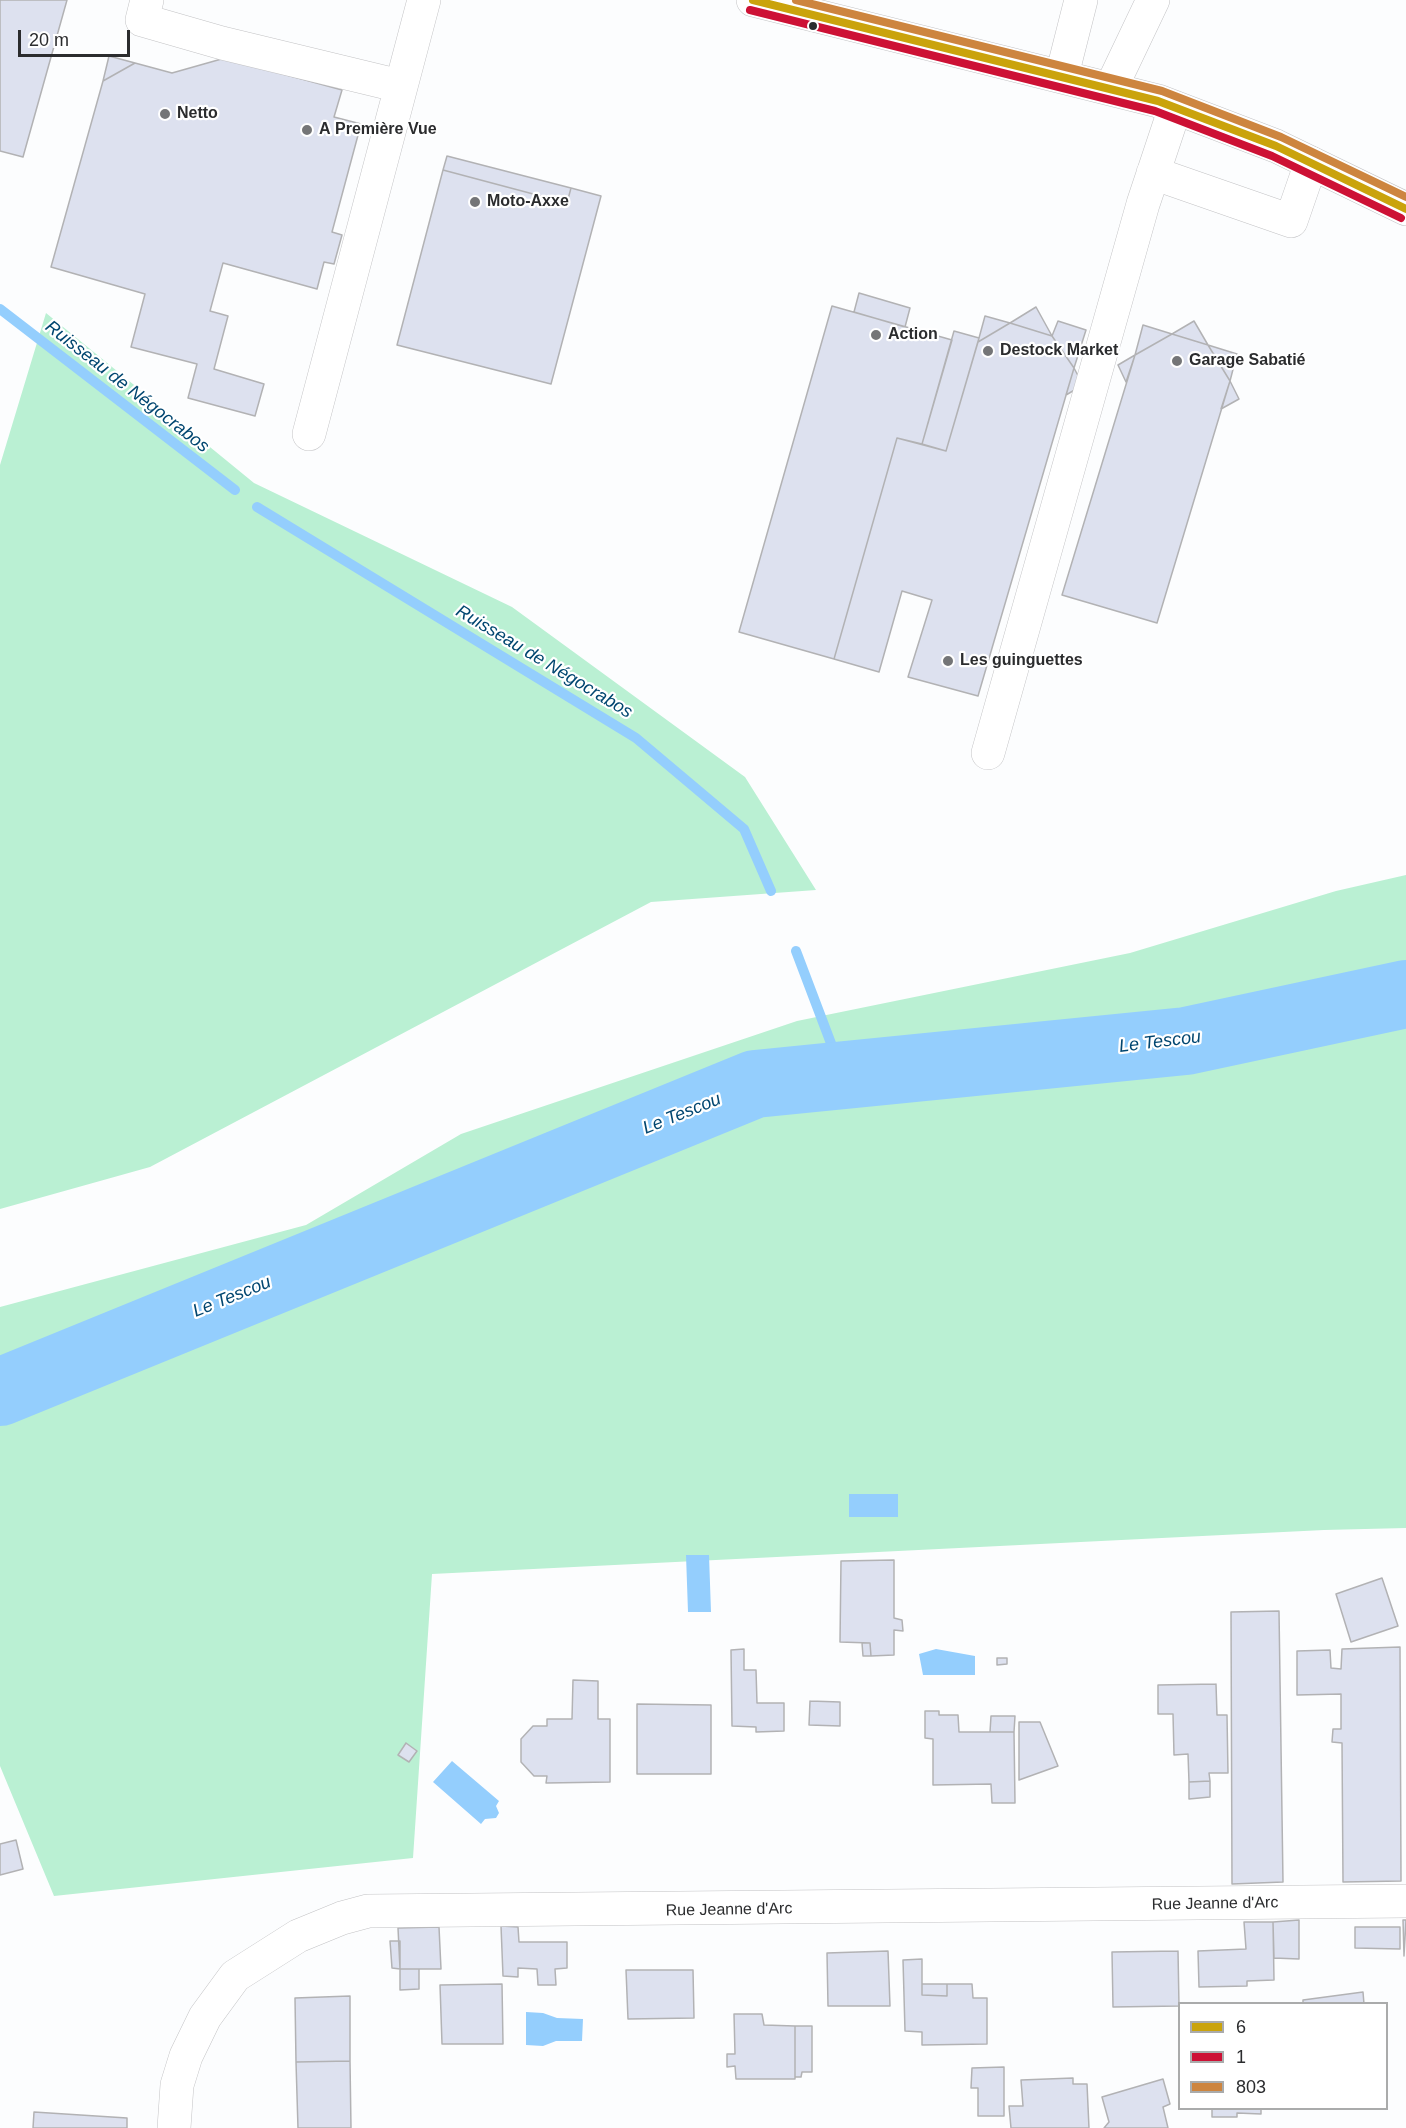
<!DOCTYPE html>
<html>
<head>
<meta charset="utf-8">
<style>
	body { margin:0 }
	#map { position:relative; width:1406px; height:2128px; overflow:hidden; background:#fcfdfe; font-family:Helvetica,sans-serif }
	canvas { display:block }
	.legend { position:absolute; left:1178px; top:2002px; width:210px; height:108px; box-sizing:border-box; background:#fff; border:2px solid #aaabab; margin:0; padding:8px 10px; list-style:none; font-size:18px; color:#2b2c2e }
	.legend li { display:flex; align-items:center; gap:12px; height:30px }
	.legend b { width:30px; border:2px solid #aaabab }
	.scale { position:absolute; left:18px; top:30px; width:112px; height:27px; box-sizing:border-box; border:3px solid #2b2c2e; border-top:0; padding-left:8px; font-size:18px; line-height:21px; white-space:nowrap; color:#2b2c2e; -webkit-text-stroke:4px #fff; paint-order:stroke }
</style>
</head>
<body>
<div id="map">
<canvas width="1406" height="2128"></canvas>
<ul class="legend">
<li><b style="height:8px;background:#caa30c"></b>6</li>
<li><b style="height:8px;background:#cd1135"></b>1</li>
<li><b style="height:8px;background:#cd853f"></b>803</li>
</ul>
<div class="scale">20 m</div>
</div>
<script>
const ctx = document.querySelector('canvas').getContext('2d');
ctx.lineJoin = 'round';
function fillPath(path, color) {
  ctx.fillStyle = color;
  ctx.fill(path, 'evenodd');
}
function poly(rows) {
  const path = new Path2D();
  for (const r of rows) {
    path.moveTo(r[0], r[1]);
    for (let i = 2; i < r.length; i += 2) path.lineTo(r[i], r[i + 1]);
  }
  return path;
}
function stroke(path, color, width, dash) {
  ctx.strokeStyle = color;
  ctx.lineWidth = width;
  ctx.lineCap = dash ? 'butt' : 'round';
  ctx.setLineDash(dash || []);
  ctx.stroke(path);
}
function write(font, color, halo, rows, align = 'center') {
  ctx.font = font + ' Helvetica,sans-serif';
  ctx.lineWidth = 4.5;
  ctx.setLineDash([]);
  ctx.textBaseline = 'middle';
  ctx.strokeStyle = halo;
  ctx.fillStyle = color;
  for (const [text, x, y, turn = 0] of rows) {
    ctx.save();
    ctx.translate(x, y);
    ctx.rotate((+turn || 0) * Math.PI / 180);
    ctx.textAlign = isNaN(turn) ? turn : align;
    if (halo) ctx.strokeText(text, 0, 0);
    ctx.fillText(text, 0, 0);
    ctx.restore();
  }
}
const green = poly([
	[46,313,254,483,512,607,745,777,816,890,651,902,150,1167,0,1209,0,465],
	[1406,875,1406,1528,1324,1530,432,1574,413,1858,54,1896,0,1766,0,1307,306,1225,461,1134,797,1021,1130,953,1336,891]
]);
const water = poly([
	[849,1494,898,1494,898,1517,849,1517],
	[686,1555,709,1555,711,1612,688,1612],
	[936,1649,975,1656,975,1675,923,1675,919,1654],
	[452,1761,499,1801,496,1806,499,1813,496,1818,485,1819,481,1824,433,1782],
	[526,2012,543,2013,557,2018,583,2019,582,2041,556,2041,543,2046,526,2045]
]);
const stream = poly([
	[0,309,235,490],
	[257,507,636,738,744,829,771,891],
	[796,951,843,1075]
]);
const river = poly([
	[0,1392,755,1084,1186,1041,1406,994]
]);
const building = poly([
	[0,0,67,0,23,157,0,151,0,0],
	[109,56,135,63,103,81,109,56],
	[225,58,342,90,334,117,361,124,332,232,342,235,334,264,324,262,317,289,223,263,210,311,228,316,214,369,264,384,255,416,188,398,197,364,131,347,145,294,51,267,103,81,135,63,172,73,225,58],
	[447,156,571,188,567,203,443,170,447,156],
	[443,170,567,203,571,188,601,196,551,384,397,345,443,170],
	[859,293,910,308,905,327,854,312,859,293],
	[832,306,952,340,922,444,897,438,834,659,739,632,832,306],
	[1036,307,1052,336,1010,323,1036,307],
	[985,316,1010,323,978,342,979,338,985,316],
	[1058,321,1086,330,1074,368,1052,336,1058,321],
	[1194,321,1208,345,1172,334,1194,321],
	[1010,323,1052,336,1074,368,978,696,908,677,932,600,902,591,879,672,834,659,897,438,946,451,978,342,1010,323],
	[1143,325,1172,334,1135,355,1143,325],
	[954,331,979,338,946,451,922,444,954,331],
	[1172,334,1208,345,1230,381,1157,623,1062,595,1135,355,1172,334],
	[1208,345,1237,354,1230,381,1208,345],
	[1135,355,1126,382,1118,365,1135,355],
	[1074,368,1083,385,1066,395,1074,368],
	[1230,381,1239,399,1221,409,1230,381],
	[894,1560,894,1618,902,1620,903,1631,894,1630,894,1655,871,1656,870,1643,840,1642,841,1561,894,1560],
	[1382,1578,1398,1626,1351,1642,1336,1594,1382,1578],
	[1279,1611,1283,1882,1232,1884,1231,1612,1279,1611],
	[862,1643,870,1643,871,1656,863,1656,862,1643],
	[1400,1647,1401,1881,1343,1882,1342,1743,1332,1742,1333,1729,1341,1729,1341,1694,1297,1695,1297,1651,1330,1650,1331,1668,1341,1669,1342,1649,1400,1647],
	[744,1649,744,1670,756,1670,757,1703,784,1703,784,1731,756,1732,756,1727,732,1726,731,1650,744,1649],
	[997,1658,1007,1658,1007,1664,997,1665,997,1658],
	[573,1680,598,1681,598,1719,610,1719,610,1782,546,1783,547,1776,534,1776,521,1762,521,1739,533,1726,547,1726,547,1719,572,1719,573,1680],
	[1216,1684,1217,1715,1227,1715,1228,1773,1209,1773,1210,1781,1189,1782,1188,1754,1174,1755,1173,1714,1158,1714,1158,1685,1216,1684],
	[810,1701,840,1702,840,1726,809,1725,810,1701],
	[637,1704,711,1705,711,1774,637,1774,637,1704],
	[925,1711,939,1711,939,1715,958,1715,959,1732,1014,1732,1015,1803,992,1803,991,1784,933,1785,933,1739,925,1738,925,1711],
	[991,1716,1015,1716,1014,1732,990,1732,991,1716],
	[1019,1722,1040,1722,1058,1766,1019,1780,1019,1722],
	[406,1743,417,1751,409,1762,398,1755,406,1743],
	[1210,1781,1210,1797,1189,1799,1189,1782,1210,1781],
	[16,1840,23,1869,0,1875,0,1844,16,1840],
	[1299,1920,1299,1959,1274,1958,1273,1922,1299,1920],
	[1403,1920,1406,1920,1404,1956,1403,1920],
	[1244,1922,1273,1922,1274,1980,1247,1981,1247,1986,1199,1987,1198,1951,1246,1949,1244,1922],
	[501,1926,518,1927,519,1942,567,1942,567,1968,555,1969,556,1985,538,1985,537,1969,518,1968,518,1977,503,1976,501,1926],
	[439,1927,441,1969,400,1969,398,1928,439,1927],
	[1355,1927,1400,1927,1400,1949,1355,1948,1355,1927],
	[390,1941,400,1941,400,1969,392,1968,390,1941],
	[888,1951,890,2006,828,2006,827,1953,888,1951],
	[1178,1951,1179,2006,1113,2007,1112,1952,1178,1951],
	[922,1959,922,1995,947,1996,947,1984,972,1984,973,1998,987,1998,987,2044,922,2045,922,2032,905,2031,903,1960,922,1959],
	[400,1969,419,1969,419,1989,400,1990,400,1969],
	[626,1970,693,1970,694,2018,628,2019,626,1970],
	[502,1984,503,2044,442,2044,440,1985,502,1984],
	[922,1984,947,1984,947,1996,922,1995,922,1984],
	[1363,1992,1364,2004,1303,2004,1303,2000,1363,1992],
	[350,1996,350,2061,296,2062,295,1998,350,1996],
	[734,2014,762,2014,764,2025,795,2026,795,2079,736,2079,735,2066,727,2067,727,2054,735,2054,734,2014],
	[795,2026,812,2026,812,2072,802,2072,801,2077,795,2077,795,2026],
	[350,2061,351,2128,298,2128,296,2062,350,2061],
	[1004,2067,1004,2116,978,2116,978,2088,971,2088,972,2068,1004,2067],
	[1073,2078,1073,2084,1087,2084,1089,2128,1011,2128,1009,2106,1023,2106,1021,2080,1073,2078],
	[1163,2079,1170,2104,1163,2107,1168,2128,1104,2128,1109,2122,1102,2097,1163,2079],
	[1212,2108,1261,2108,1261,2114,1237,2113,1237,2117,1212,2117,1212,2108],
	[34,2112,127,2118,127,2128,33,2128,34,2112]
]);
const minor = poly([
	[147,0,142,20,222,43,400,86],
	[1062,75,1081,0],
	[1111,88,1153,0],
	[1153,173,1291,221,1311,163],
	[309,434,424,0],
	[988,753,1143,204,1175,108],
	[174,2128,177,2085,186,2056,205,2017,235,1976,298,1936,342,1918,368,1911,1406,1901]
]);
const major = poly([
	[753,0,1158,101,1276,146,1406,209]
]);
const bus1 = poly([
	[753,0,1158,101,1276,146,1406,209]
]);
const bus2 = poly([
	[750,10,1155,111,1272,156,1401,218]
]);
const bus3 = poly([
	[796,0,1162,91,1281,137,1406,197]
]);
const markers = [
	[813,26,5,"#2b2c2e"],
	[165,114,6,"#747577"],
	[307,130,6,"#747577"],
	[475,202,6,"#747577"],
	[876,335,6,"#747577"],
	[988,351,6,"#747577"],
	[1177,361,6,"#747577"],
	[948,661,6,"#747577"]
];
const poiNames = [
	["Netto",177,114],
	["A Première Vue",319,130],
	["Moto-Axxe",487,202],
	["Action",888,335],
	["Destock Market",1000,351],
	["Garage Sabatié",1189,361],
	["Les guinguettes",960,661]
];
const streetNames = [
	["Rue Jeanne d'Arc",1215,1904,-1],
	["Rue Jeanne d'Arc",729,1910,-1]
];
const waterNames = [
	["Ruisseau de Négocrabos",127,387,38],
	["Ruisseau de Négocrabos",544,662,31],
	["Le Tescou",1160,1042,-7],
	["Le Tescou",682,1114,-22],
	["Le Tescou",232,1297,-22]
];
fillPath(green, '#baf0d3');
fillPath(water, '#94cefd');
stroke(stream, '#94cefd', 10);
stroke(river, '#94cefd', 68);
fillPath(building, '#dde1ef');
stroke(building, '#b2b2b4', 1.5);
stroke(minor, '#c3c3c5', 34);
stroke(major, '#c3c3c5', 34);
stroke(minor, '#fff', 33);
stroke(major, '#fff', 33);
stroke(bus1, '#caa30c', 8);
stroke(bus2, '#cd1135', 8);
stroke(bus3, '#cd853f', 8);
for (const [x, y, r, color] of markers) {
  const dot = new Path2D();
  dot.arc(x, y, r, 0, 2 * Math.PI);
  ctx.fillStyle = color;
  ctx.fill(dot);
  stroke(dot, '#fff', 2);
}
write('bold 16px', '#2b2c2e', '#fff', poiNames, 'left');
write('16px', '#2b2c2e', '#fff', streetNames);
write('italic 18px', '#014670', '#fff', waterNames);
</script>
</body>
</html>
